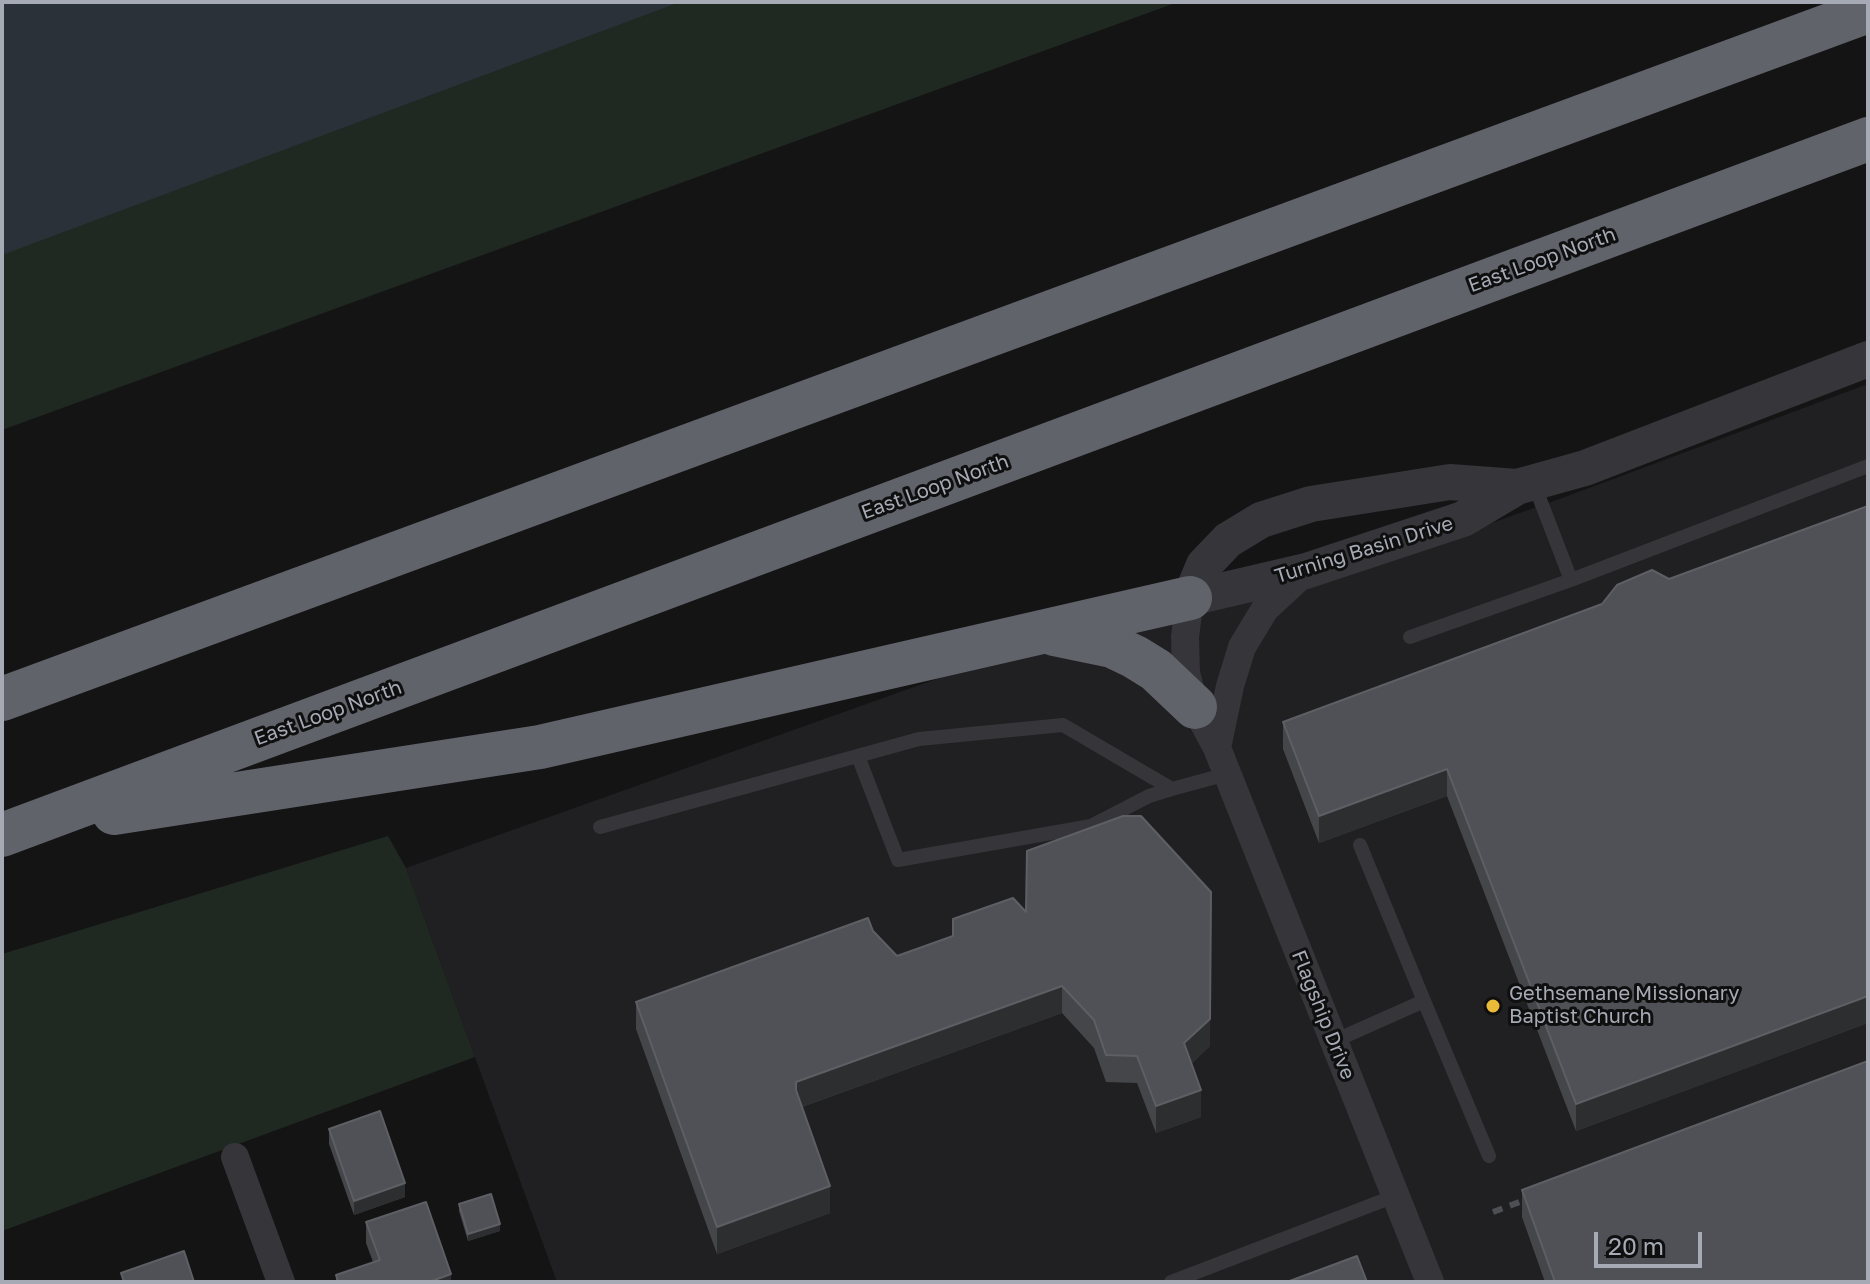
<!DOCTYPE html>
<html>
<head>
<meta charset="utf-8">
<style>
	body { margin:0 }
	#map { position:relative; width:1870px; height:1284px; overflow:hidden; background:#141415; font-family:"Golos Text",sans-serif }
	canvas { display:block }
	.frame { position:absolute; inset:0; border:4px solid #a6aab5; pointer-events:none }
	.scale { position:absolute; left:1594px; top:1232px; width:108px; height:36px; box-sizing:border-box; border:4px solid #a6aab5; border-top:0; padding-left:10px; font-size:24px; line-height:28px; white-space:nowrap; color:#a6aab5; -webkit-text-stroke:6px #0f0f10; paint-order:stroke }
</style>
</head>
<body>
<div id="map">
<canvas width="1870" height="1284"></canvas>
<div class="frame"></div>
<div class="scale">20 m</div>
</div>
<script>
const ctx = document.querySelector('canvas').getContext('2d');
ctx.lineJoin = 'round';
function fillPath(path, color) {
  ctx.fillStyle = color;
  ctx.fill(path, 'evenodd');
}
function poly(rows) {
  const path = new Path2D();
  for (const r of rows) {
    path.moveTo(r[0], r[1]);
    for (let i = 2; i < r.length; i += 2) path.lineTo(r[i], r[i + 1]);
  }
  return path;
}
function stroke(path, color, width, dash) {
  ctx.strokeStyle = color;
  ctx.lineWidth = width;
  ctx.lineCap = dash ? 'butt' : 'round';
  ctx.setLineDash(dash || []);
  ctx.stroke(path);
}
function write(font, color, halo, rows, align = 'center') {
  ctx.font = font + ' "Golos Text",sans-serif';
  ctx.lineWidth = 6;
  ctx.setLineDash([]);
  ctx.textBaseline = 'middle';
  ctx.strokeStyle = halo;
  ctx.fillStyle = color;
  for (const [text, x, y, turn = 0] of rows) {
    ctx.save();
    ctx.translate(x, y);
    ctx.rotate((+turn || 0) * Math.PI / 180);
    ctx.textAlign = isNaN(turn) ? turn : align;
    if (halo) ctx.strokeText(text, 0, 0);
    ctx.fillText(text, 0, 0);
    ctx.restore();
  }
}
const built = poly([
	[1868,384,1868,1282,557,1282,406,868,1018,650,1317,585,1565,497]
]);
const green = poly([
	[2,2,1178,2,2,430],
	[388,836,406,868,475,1057,2,1231,2,954]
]);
const water = poly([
	[2,2,680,2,2,255]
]);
const service = poly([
	[1534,484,1571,580],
	[1410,637,1571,580,1868,466],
	[858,756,898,860,1091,826,1149,796,1172,789],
	[600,827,919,739,1063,725,1172,789,1227,774],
	[1360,845,1424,1001],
	[1334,1041,1424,1001,1489,1156],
	[1171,1282,1395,1196]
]);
const minor = poly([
	[1190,598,1185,637,1186,673,1195,707,1217,748,1430,1282],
	[1217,748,1230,686,1242,647,1265,609,1306,571],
	[235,1157,281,1282]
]);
const tertiary = poly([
	[1190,598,1306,571,1463,519,1517,487,1585,468,1868,359],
	[1190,598,1204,565,1228,540,1261,520,1311,504,1450,482,1517,487]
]);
const motorway = poly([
	[1054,634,1112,646,1135,657,1156,670,1195,707],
	[2,699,1868,11],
	[114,813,540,747,1190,598],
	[2,835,1868,139]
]);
const rail = poly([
	[1493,1212,1541,1194]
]);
const wall = poly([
	[1868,506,1868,1023,1576,1131,1447,796,1319,843,1283,749,1283,722],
	[1026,912,1210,1046,1192,1063,1201,1117,1156,1133,1137,1083,1106,1082,1094,1048,1062,1013,802,1107,830,1213,717,1254,636,1029,636,1002,873,931,897,956],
	[329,1129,405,1197,354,1215,329,1144],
	[1522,1190,1868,1282,1545,1282,1522,1217],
	[459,1204,500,1231,468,1241,459,1211],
	[366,1222,451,1282,336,1282,336,1275,373,1262,366,1243]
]);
const shadedWall = poly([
	[1447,769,1447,796,1319,843,1319,816],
	[1211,892,1210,1046,1184,1070,1184,1043],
	[1062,986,1062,1013,796,1109,796,1082],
	[1868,996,1868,1023,1576,1131,1576,1104],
	[1201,1090,1201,1117,1156,1133,1156,1106],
	[405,1183,405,1197,354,1215,354,1201],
	[830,1186,830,1213,717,1254,717,1227],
	[500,1224,500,1231,468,1241,468,1234],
	[451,1274,451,1282,429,1282]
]);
const building = poly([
	[1868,506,1868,996,1576,1104,1447,769,1319,816,1283,722,1602,604,1617,585,1652,570,1669,579,1868,506],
	[1123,816,1141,816,1211,892,1210,1019,1184,1043,1201,1090,1156,1106,1137,1056,1106,1055,1094,1020,1062,986,796,1082,796,1090,830,1186,717,1227,636,1002,868,918,873,931,897,956,953,936,953,919,1013,898,1026,912,1027,851,1123,816],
	[1868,1061,1868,1282,1555,1282,1522,1190,1868,1061],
	[380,1111,405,1183,354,1201,329,1129,380,1111],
	[491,1194,500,1224,468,1234,459,1204,491,1194],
	[426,1202,451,1274,429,1282,338,1282,336,1275,380,1260,366,1222,426,1202],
	[184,1251,194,1282,124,1282,121,1273,184,1251],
	[1357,1256,1367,1282,1287,1282,1357,1256]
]);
const markers = [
	[1493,1006,8,"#e9bb38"]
];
const streetNames = [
	["East Loop North",1542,260,-20],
	["East Loop North",935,487,-20],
	["Turning Basin Drive",1364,550,-17],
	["East Loop North",328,713,-20],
	["Flagship Drive",1323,1015,68]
];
const poiNames = [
	["Gethsemane Missionary",1509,994],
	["Baptist Church",1509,1017]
];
fillPath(built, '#202022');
fillPath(green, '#202822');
fillPath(water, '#2b3139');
stroke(service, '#35353a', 14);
stroke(minor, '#35353a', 28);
stroke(tertiary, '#35353a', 36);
stroke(motorway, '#61636b', 44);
stroke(rail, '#4e4f55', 6, [10, 8]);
fillPath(wall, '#45464a');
fillPath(shadedWall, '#2d2e30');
fillPath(building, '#505156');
stroke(building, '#5d5f64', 2);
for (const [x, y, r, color] of markers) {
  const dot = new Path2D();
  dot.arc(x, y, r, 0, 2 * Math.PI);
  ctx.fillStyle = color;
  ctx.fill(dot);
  stroke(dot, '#0f0f10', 3);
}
write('20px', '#a6aab5', '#0f0f10', streetNames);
write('20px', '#a6aab5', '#0f0f10', poiNames, 'left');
</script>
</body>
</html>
